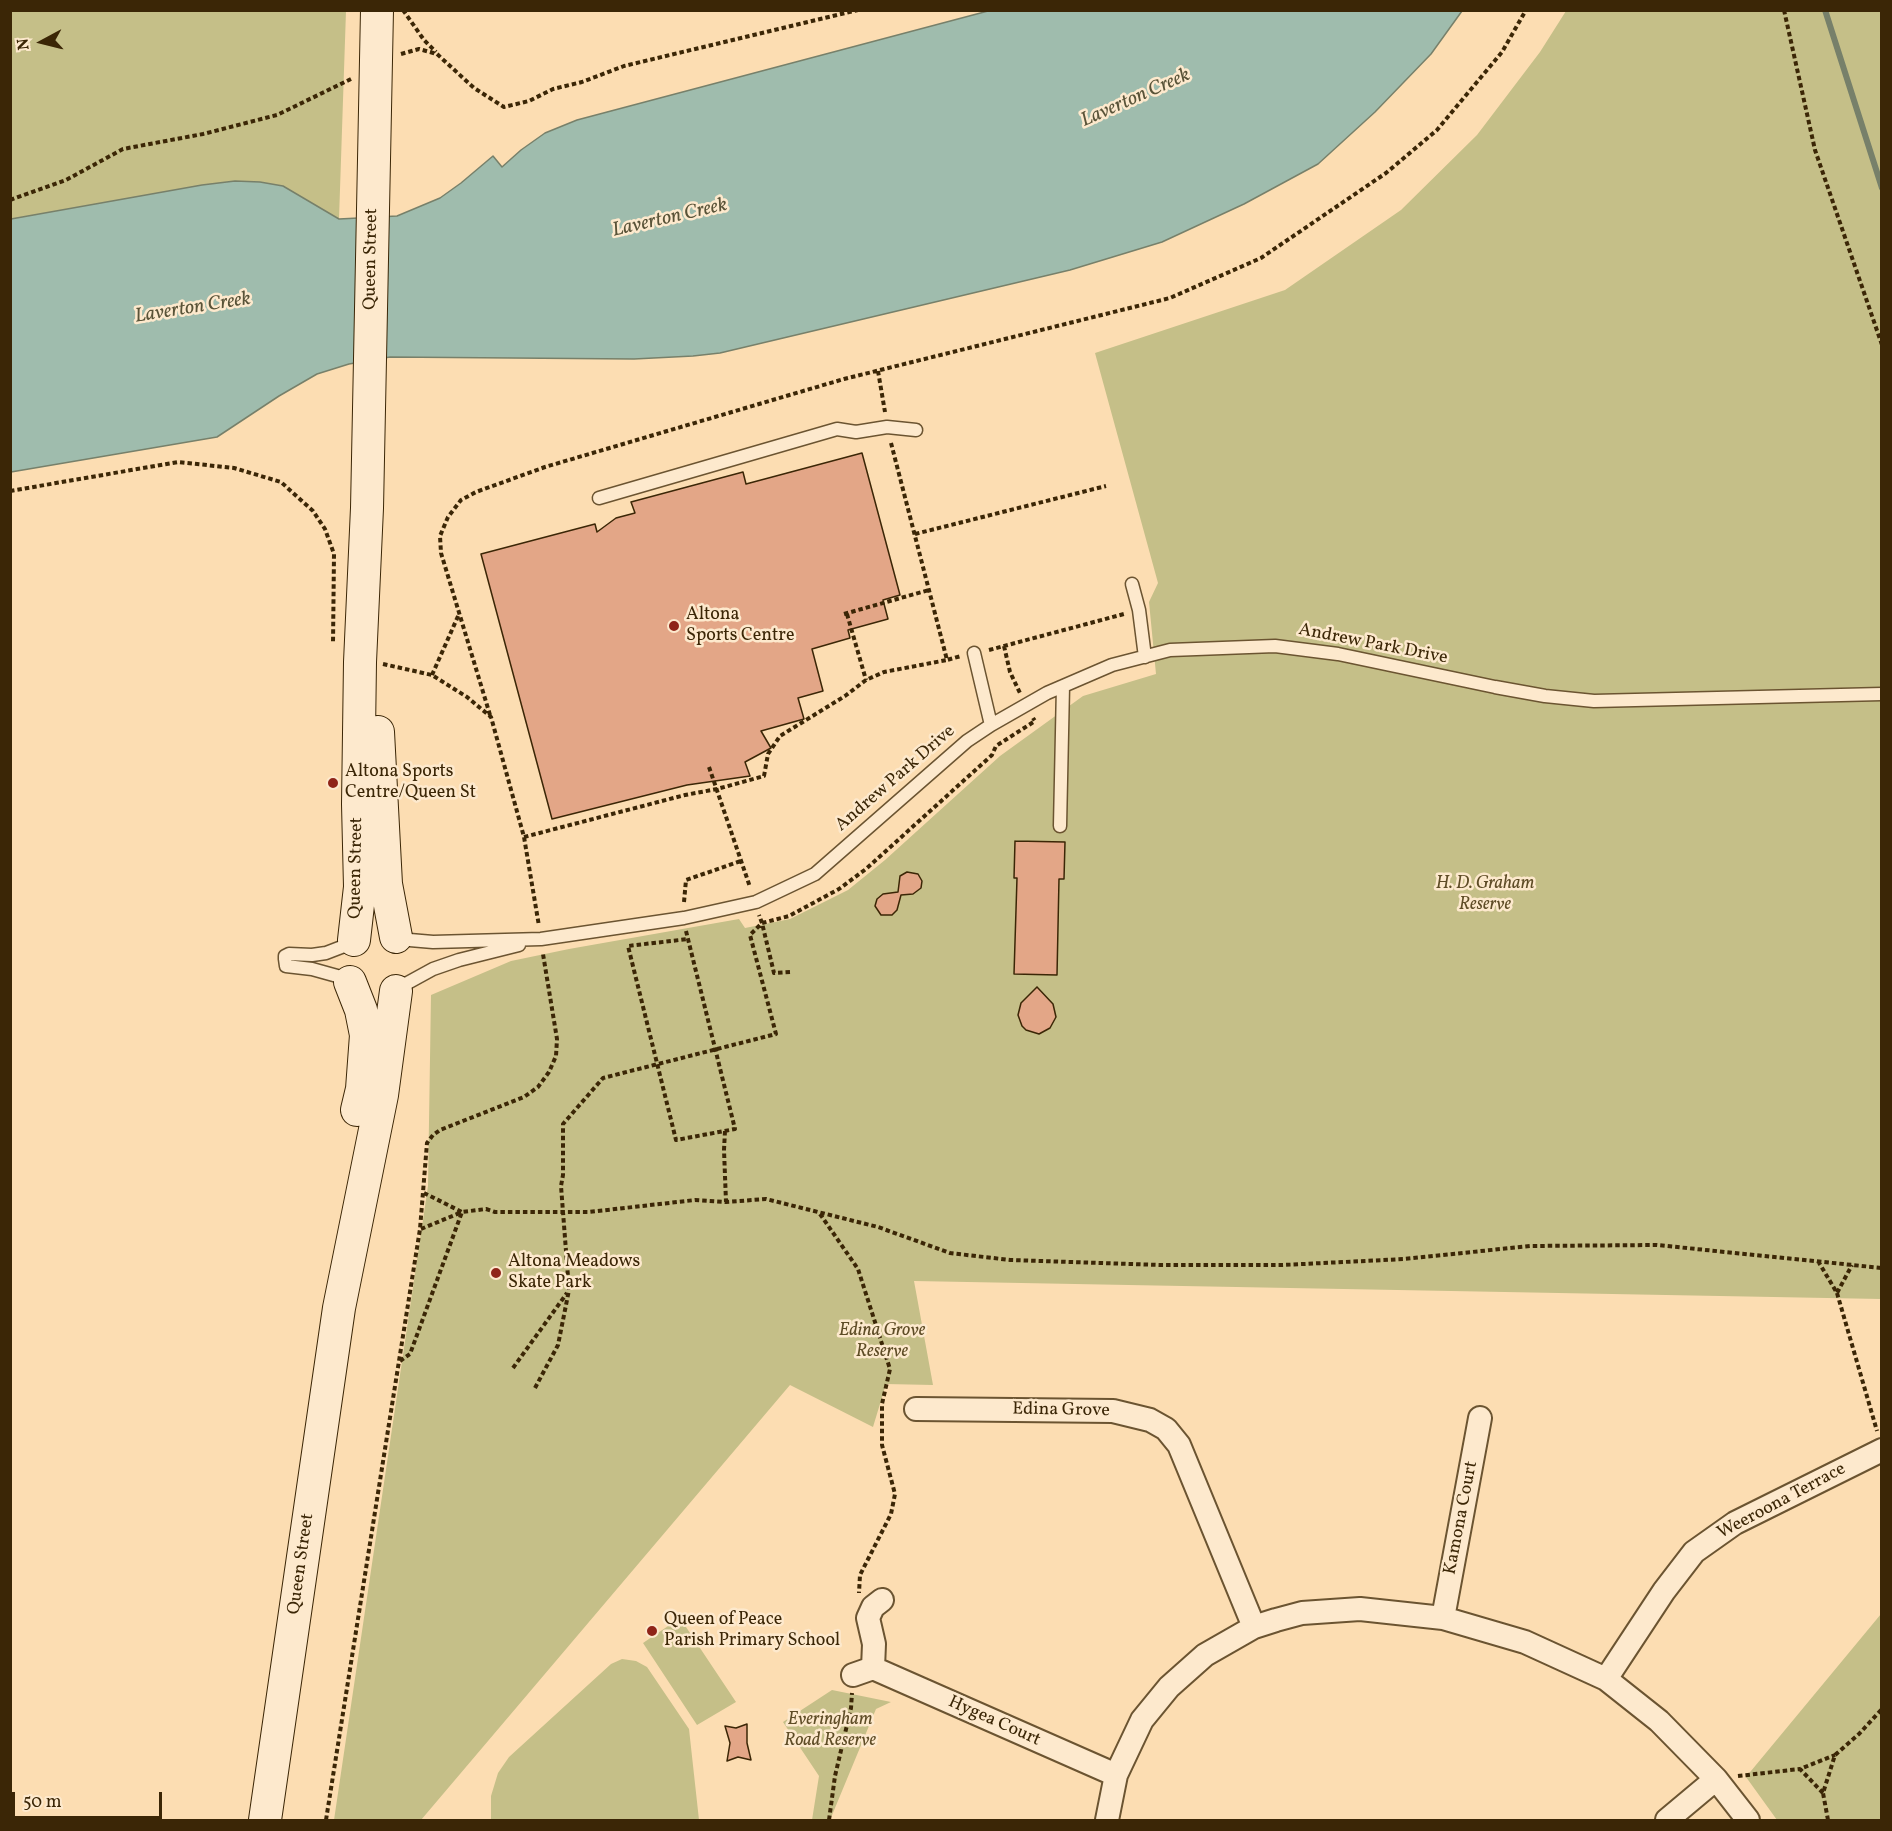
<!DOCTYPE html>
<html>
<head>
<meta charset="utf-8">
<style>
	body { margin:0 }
	#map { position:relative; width:1892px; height:1831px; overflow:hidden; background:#fcddb2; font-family:Vollkorn,serif }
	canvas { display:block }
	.frame { position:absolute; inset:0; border:12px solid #3b2606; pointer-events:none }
	.north { position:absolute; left:12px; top:12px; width:60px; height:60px; -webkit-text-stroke:4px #fde9cd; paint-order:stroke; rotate:263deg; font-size:16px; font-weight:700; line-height:24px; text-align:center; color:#3b2606 }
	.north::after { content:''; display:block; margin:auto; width:21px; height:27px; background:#3b2606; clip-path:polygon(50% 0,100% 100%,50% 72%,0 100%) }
	.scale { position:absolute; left:12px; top:1792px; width:150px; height:27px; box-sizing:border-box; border:3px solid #3b2606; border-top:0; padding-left:8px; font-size:18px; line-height:21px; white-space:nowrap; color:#3b2606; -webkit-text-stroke:4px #fde9cd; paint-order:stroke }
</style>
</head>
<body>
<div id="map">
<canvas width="1892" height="1831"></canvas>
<div class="frame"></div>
<div class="north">N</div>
<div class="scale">50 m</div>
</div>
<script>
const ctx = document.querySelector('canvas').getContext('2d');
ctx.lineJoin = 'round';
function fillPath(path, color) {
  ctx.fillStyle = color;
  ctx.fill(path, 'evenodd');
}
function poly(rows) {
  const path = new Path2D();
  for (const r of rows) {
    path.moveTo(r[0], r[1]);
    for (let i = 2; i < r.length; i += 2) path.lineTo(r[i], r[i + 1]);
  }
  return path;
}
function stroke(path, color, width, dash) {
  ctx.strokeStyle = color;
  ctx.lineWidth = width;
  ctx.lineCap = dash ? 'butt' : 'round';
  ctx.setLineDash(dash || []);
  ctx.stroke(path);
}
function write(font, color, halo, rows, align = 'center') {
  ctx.font = font + ' Vollkorn,serif';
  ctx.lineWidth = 5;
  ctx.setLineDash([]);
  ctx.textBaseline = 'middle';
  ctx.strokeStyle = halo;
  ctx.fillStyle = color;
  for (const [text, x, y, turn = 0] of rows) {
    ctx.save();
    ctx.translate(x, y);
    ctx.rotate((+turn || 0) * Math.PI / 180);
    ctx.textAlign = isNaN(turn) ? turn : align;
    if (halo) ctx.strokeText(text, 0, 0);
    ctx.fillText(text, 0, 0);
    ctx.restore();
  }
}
const green = poly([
	[10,11,346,11,339,219,283,186,260,182,235,181,202,185,11,219],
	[1566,11,1881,11,1881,1299,914,1281,933,1385,886,1384,873,1427,790,1385,421,1820,334,1820,428,1186,431,995,511,961,569,949,739,919,745,928,790,919,848,890,885,860,1000,756,1083,696,1156,674,1149,602,1158,583,1095,353,1285,290,1401,210,1477,135,1540,52],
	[1881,1614,1881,1820,1777,1820,1746,1777],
	[680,1618,736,1702,697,1725,643,1643],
	[622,1659,636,1661,647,1667,689,1729,699,1820,491,1820,491,1796,498,1773,509,1757,611,1664],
	[832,1690,891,1702,876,1709,830,1820,812,1820,819,1776,783,1722]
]);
const water = poly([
	[988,11,1462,11,1431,54,1375,112,1318,164,1244,204,1162,242,1070,270,720,353,693,356,634,359,390,357,349,364,317,374,279,396,217,437,11,472,11,219,202,185,235,181,260,182,283,186,339,219,397,216,440,198,461,183,493,156,502,167,521,150,545,133,577,120,988,11]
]);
const stream = poly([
	[1825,10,1882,188]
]);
const building = poly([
	[862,453,900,595,883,600,888,619,848,630,850,638,812,649,823,691,798,698,804,719,761,731,771,748,745,762,750,776,687,785,552,819,481,554,595,524,597,532,616,518,635,513,631,502,743,472,746,484,862,453],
	[1015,841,1065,842,1064,879,1059,879,1057,975,1014,974,1017,878,1014,878,1015,841],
	[907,872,918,874,922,881,921,888,913,894,901,895,897,910,892,915,881,915,875,906,877,899,883,894,898,892,900,876,907,872],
	[1037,987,1053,1004,1056,1017,1050,1028,1039,1034,1026,1030,1022,1026,1018,1015,1021,1003,1037,987],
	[747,1724,747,1743,751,1760,738,1757,727,1761,730,1743,725,1726,736,1728,747,1724]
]);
const path = poly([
	[403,10,424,40,436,52],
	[1784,10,1815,150,1882,345],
	[401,54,419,49,437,54,474,88,504,107,529,101,553,89,582,82,624,66,858,10],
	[10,200,66,180,123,149,203,134,277,115,351,79],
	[878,371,885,412],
	[891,443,947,660,961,656],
	[10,491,178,462,234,468,281,482,313,511,325,529,334,554,333,644],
	[915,534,1106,486],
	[844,614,929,590],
	[847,614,866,680],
	[1004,646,1010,672,1020,693],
	[989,650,1124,614],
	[383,664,432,675,467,697,491,717,524,837,539,926],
	[432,675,459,614],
	[490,715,441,553,440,536,448,517,461,500,476,492,545,467,844,379,1170,298,1261,258,1386,173,1437,130,1502,52,1526,10],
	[709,767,750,887],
	[524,837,685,795,717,789,764,776,768,754,780,736,845,696,866,680,884,672,947,660],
	[684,902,686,880,741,861],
	[686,931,735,1129,676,1140,628,946,688,939],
	[790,972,774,973,762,923,789,916,839,889,866,869,992,755,996,746,1035,721,1033,718],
	[725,1131,724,1150,726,1202],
	[820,1214,858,1269,890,1369,882,1404,882,1445,895,1494,891,1514,860,1575,859,1593],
	[421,1229,462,1212,424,1193],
	[1818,1261,1837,1293,1852,1265],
	[1837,1293,1877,1431],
	[400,1361,410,1354,462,1212,486,1209,495,1212,589,1212,695,1200,726,1202,766,1199,878,1227,950,1253,1010,1260,1160,1265,1283,1265,1404,1259,1530,1246,1657,1245,1882,1268],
	[513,1368,567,1293],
	[535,1388,558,1345,569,1290,561,1186,563,1175,563,1124,603,1078,776,1034,750,935,762,923,759,915],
	[1738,1776,1800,1769],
	[1823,1793,1800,1769,1835,1755],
	[326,1820,420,1229,427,1143,433,1135,440,1130,524,1097,538,1087,549,1072,556,1056,557,1039,543,954],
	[829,1820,835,1776,851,1708,852,1693],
	[1828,1820,1823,1793,1835,1755,1859,1734,1882,1709]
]);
const lane = poly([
	[599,498,837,429,856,432,887,427,916,430],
	[1132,584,1139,610,1145,657],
	[974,653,991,725],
	[1060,826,1063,686],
	[398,939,433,942,541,939,684,918,756,902,815,874,967,741,991,725,1047,693,1112,665,1170,650,1275,646,1338,654,1495,687,1545,696,1594,701,1882,694],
	[348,979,312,969,286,966,285,959,285,956,289,954,312,955,326,953,352,943],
	[402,986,433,969,459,960,519,945]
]);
const street = poly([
	[916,1409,1113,1411,1150,1420,1166,1429,1179,1445,1254,1627],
	[1443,1618,1480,1418],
	[873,1668,1116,1775],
	[853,1675,873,1668,874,1644,868,1618,873,1607,882,1600],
	[1606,1679,1664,1591,1694,1552,1735,1523,1882,1450],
	[1107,1820,1116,1775,1142,1720,1169,1687,1205,1655,1254,1627,1276,1620,1302,1613,1360,1609,1443,1618,1525,1642,1606,1679,1659,1721,1716,1779,1748,1820],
	[1667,1820,1716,1779]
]);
const secondary = poly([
	[378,732,386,884,396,937],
	[354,940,360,887,358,804,360,662,367,508,377,10],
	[350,982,361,1010,366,1035,362,1089,357,1110],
	[265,1820,339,1308,382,1095,396,991]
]);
const markers = [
	[674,626,6,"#8f2418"],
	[333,783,6,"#8f2418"],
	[496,1273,6,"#8f2418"],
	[652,1631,6,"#8f2418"]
];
const streetNames = [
	["Queen Street",372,259,-89],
	["Andrew Park Drive",1373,645,11],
	["Andrew Park Drive",896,779,-41],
	["Queen Street",357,868,-89],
	["Edina Grove",1061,1411,1],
	["Weeroona Terrace",1782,1502,-28],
	["Kamona Court",1462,1518,-79],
	["Queen Street",302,1564,-82],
	["Hygea Court",994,1722,24]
];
const poiNames = [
	["Altona",686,616],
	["Sports Centre",686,637],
	["Altona Sports",345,773],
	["Centre/Queen St",345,794],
	["Altona Meadows",508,1263],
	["Skate Park",508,1284],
	["Queen of Peace",664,1621],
	["Parish Primary School",664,1642]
];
const parkNames = [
	["H. D. Graham",1485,885],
	["Reserve",1485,906],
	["Edina Grove",882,1332],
	["Reserve",882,1353],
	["Everingham",830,1721],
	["Road Reserve",830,1742]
];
const waterNames = [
	["Laverton Creek",1136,99,-24],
	["Laverton Creek",670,219,-13],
	["Laverton Creek",193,309,-9]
];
fillPath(green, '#c5bf88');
fillPath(water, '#9fbcad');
stroke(water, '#77806a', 1.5);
stroke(stream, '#77806a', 6);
fillPath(building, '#e3a687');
stroke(building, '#3b2606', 1.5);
stroke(lane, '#6b5431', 15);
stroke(street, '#6b5431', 26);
stroke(secondary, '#3b2606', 34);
stroke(path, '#3b2606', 4, [4.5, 3]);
stroke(lane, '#fde9cd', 12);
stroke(street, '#fde9cd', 22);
stroke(secondary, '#fde9cd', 32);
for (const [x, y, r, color] of markers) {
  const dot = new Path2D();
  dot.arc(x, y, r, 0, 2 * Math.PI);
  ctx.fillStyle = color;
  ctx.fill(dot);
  stroke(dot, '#fde9cd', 2);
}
write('18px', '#3b2606', '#fde9cd', streetNames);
write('18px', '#3b2606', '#fde9cd', poiNames, 'left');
write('italic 18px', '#5e4c26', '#fde9cd', parkNames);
write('italic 20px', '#595338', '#fde9cd', waterNames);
</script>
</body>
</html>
